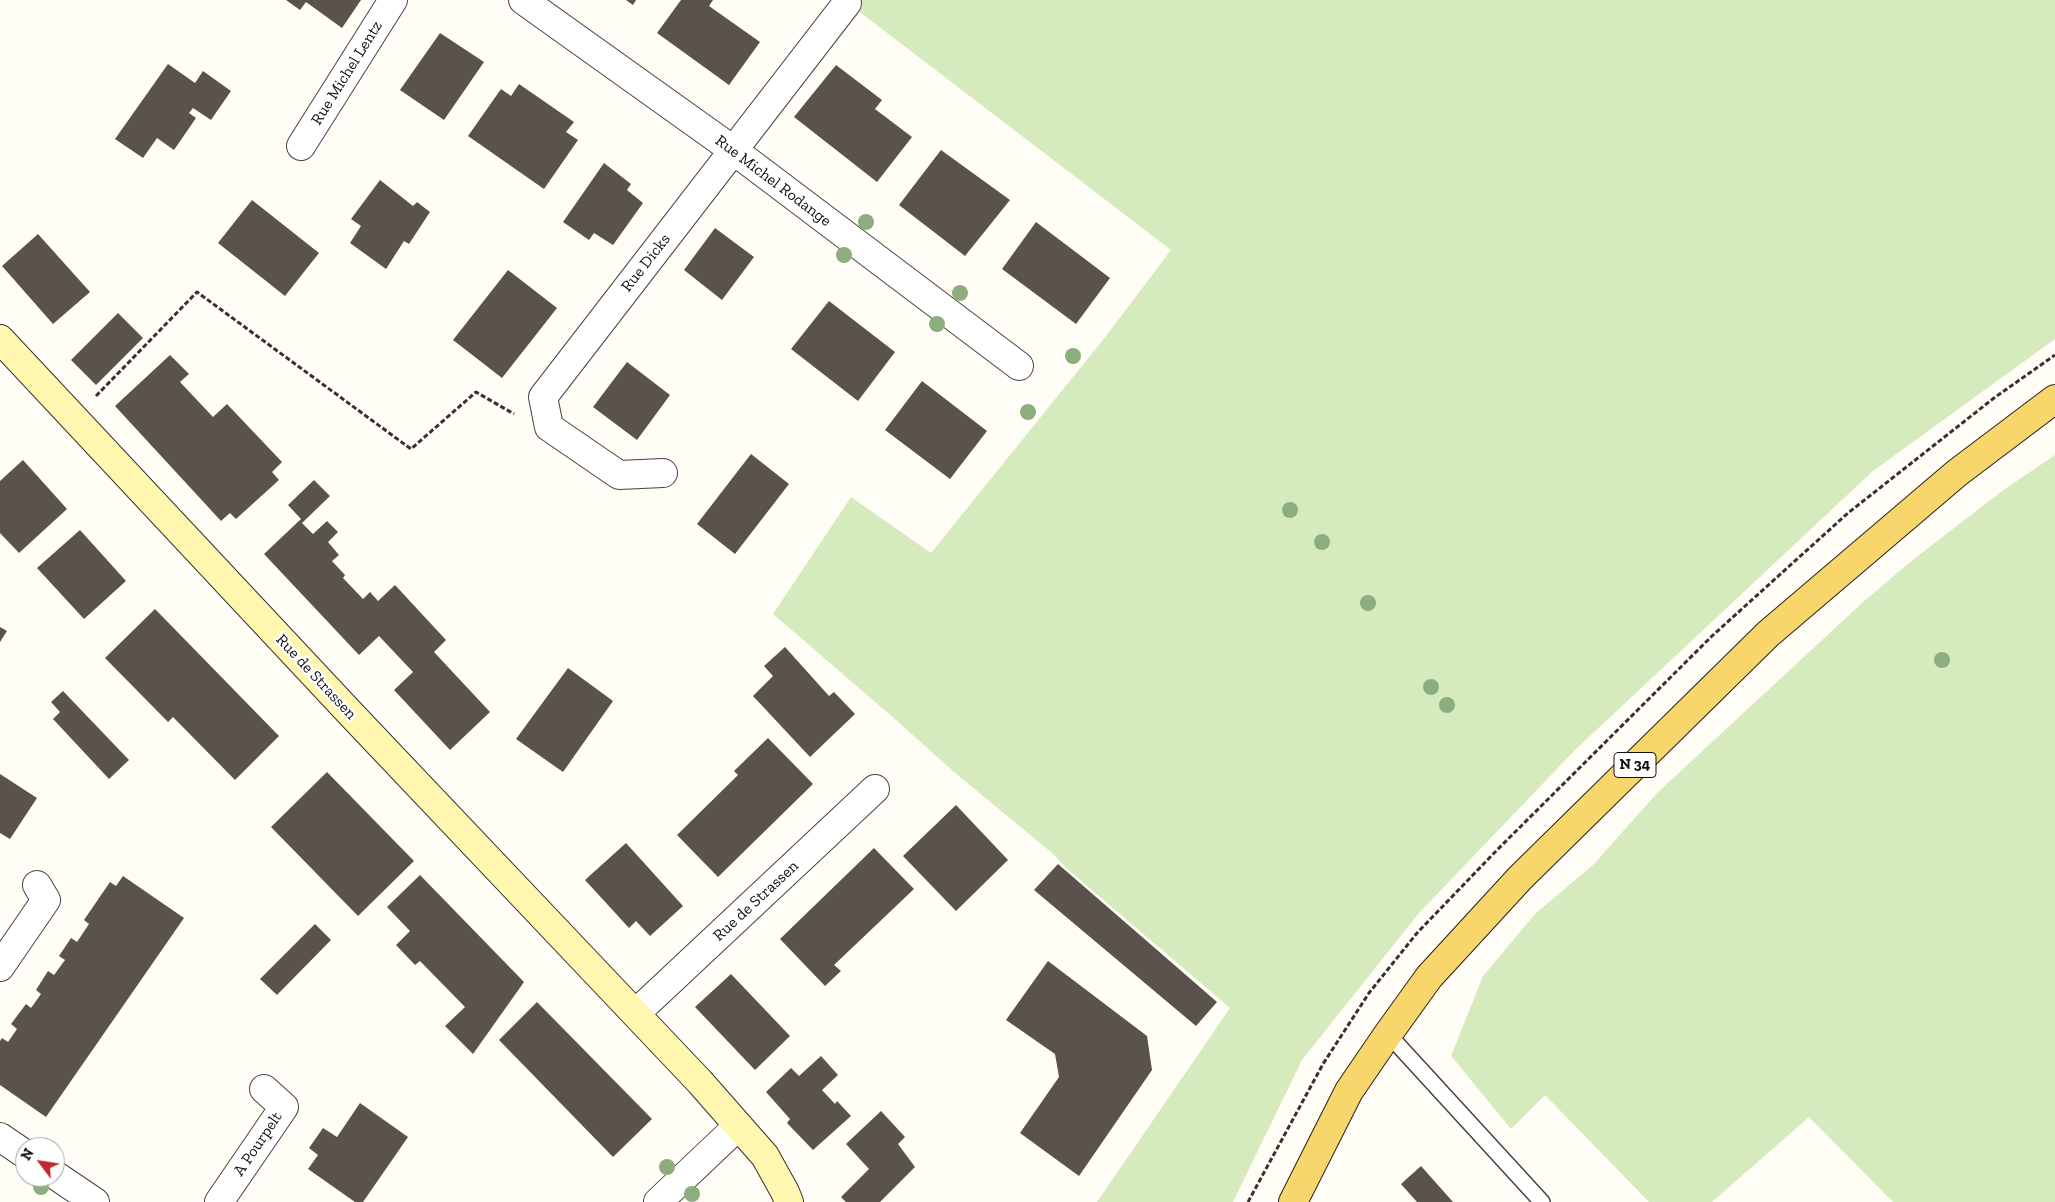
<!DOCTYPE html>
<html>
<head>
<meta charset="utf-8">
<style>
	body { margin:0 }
	#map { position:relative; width:2055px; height:1202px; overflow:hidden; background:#fffdf5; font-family:"Zilla Slab",serif }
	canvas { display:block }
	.north { position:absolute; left:15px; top:1137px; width:50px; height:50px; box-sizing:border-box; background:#fff; border:1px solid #a0a0a0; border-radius:50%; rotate:301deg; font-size:14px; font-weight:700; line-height:20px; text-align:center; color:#111 }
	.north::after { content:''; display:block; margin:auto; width:18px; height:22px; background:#c4262e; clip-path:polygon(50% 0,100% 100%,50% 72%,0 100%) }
</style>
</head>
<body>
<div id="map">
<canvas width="2055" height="1202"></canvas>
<div class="north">N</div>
</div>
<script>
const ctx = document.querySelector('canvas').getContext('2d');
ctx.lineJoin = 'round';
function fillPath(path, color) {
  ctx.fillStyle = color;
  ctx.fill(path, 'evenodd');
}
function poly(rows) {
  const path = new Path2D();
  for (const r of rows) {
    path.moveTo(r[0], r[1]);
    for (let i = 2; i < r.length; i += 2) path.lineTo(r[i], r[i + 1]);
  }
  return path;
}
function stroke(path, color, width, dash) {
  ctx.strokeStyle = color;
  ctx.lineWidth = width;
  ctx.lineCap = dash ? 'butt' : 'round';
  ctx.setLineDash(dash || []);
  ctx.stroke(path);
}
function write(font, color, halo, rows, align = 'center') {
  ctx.font = font + ' "Zilla Slab",serif';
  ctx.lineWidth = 5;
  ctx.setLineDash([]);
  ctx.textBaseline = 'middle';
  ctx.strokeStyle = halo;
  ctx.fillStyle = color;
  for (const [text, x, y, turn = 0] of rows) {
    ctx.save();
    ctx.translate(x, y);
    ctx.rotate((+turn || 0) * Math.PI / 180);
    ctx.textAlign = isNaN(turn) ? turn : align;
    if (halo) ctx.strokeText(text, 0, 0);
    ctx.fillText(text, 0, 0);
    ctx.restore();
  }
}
const green = poly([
	[844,0,2055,0,2055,339,1873,471,1575,750,1419,913,1302,1060,1233,1202,1097,1202,1230,1008,1066,868,1052,853,954,772,896,720,773,614,851,497,931,553,1106,336,1171,250],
	[2055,455,2055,1202,1893,1202,1809,1117,1712,1202,1649,1202,1545,1095,1511,1129,1451,1056,1483,976,1535,914,1594,864,1657,793,1862,603,1910,562,2002,491]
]);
const building = poly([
	[286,0,361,0,342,28,306,2,300,10],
	[626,0,636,0,633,5],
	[681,0,713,0,709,6,760,42,729,85,657,33],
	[440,33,484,62,444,120,400,90],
	[168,64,195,83,203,71,231,91,211,120,193,108,189,113,196,118,174,150,157,138,143,158,115,139],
	[836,65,882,100,875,109,912,137,877,182,794,117],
	[519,84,574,122,566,132,578,140,544,189,468,136,501,89,511,96],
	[941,150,1010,200,965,256,899,205],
	[604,163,631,184,627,190,643,203,613,245,594,233,589,240,563,222],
	[380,180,413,206,417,202,430,212,409,244,404,241,386,269,350,243,361,226,351,219],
	[252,200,319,253,285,296,218,243],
	[1036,222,1110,278,1076,324,1002,269],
	[715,228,754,257,722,300,684,270],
	[38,234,90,292,53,324,2,266],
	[508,270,557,308,502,378,453,340],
	[829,301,895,352,858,401,791,349],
	[118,313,143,338,96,385,71,360],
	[170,355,189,374,180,382,213,417,227,404,282,462,272,472,279,480,236,519,230,513,221,521,115,406],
	[627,362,670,395,637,440,593,407],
	[922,381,987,431,950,479,885,430],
	[751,454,789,484,735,554,697,524],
	[23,460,67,509,19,553,0,533,0,481],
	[314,480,330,496,302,523,313,534,327,521,338,532,328,542,339,555,332,561,345,575,343,578,363,599,370,592,378,601,395,585,446,640,434,652,490,712,450,750,394,690,413,672,379,636,359,655,264,554,301,519,288,505],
	[80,530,126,581,84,619,37,568],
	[155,609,279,736,235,780,173,717,168,722,105,658],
	[0,627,7,631,0,642],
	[785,647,829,696,834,692,855,714,810,757,753,696,773,676,764,666],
	[568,668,613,701,563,772,516,739],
	[63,691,129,760,109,779,53,719,60,712,51,702],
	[768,738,813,784,718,877,677,835,738,775,734,771],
	[327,772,414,861,358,916,271,827],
	[0,774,37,798,10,839,0,833],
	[956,805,1008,860,956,911,903,856],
	[626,843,683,906,650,936,636,921,629,928,585,880],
	[874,848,914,889,834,965,841,971,825,986,780,939],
	[1058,864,1217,1002,1196,1026,1034,890],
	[420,875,524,982,473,1054,445,1026,465,1007,420,961,415,965,396,945,410,931,387,907],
	[123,876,184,918,46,1117,0,1085,0,1041,2,1038,8,1042,17,1029,11,1024,26,1004,31,1008,41,994,36,990,48,971,54,975,65,960,59,956,71,938,77,942,89,924,84,920,110,882,116,886],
	[315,924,331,940,277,995,260,979],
	[1048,961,1147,1036,1152,1070,1079,1176,1020,1133,1059,1077,1055,1054,1006,1020],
	[731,974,790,1036,755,1070,695,1007],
	[537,1002,652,1119,613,1157,499,1040],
	[821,1056,838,1075,822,1090,835,1104,837,1101,851,1116,813,1150,787,1123,790,1119,766,1092,791,1068,799,1076],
	[360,1103,408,1137,363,1202,355,1202,308,1169,318,1155,309,1148,323,1128,337,1137],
	[881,1111,905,1137,898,1144,915,1167,880,1202,846,1202,841,1197,869,1169,846,1144],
	[1421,1166,1453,1202,1417,1202,1401,1184]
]);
const path = poly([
	[96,396,197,292,411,449,476,392,514,414],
	[1248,1202,1323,1064,1369,993,1417,933,1497,850,1712,636,1848,513,1994,398,2055,355]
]);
const service = poly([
	[1388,1034,1542,1202]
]);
const minor = poly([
	[523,0,733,150,1019,366],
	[301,146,393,0],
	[663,473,619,475,549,427,543,397,847,3],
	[0,967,46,900,37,885],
	[636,1013,875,789],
	[0,1137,25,1154],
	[55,1175,95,1202],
	[219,1202,284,1107,264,1089],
	[658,1202,738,1126]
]);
const secondary = poly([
	[0,339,350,713,700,1082,765,1156,785,1192,789,1202]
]);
const primary = poly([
	[1293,1202,1349,1091,1388,1034,1429,977,1520,878,1768,634,1957,473,2055,399]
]);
const trees = [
	[866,222],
	[844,255],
	[960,293],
	[937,324],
	[1073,356],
	[1028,412],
	[1290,510],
	[1322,542],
	[1368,603],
	[1942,660],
	[1431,687],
	[1447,705],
	[667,1167],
	[41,1187],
	[692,1194]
];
const shields = [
	[1635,765,42]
];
const shieldNames = [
	["N 34",1635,765]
];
const streetNames = [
	["Rue Michel Lentz",347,73,-58],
	["Rue Michel Rodange",773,181,37],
	["Rue Dicks",646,263,-52],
	["Rue de Strassen",316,677,47],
	["Rue de Strassen",756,901,-43],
	["A Pourpelt",258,1144,-56]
];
fillPath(green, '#d5ebbd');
fillPath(building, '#5a524d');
stroke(service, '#444', 18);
stroke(minor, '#444', 30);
stroke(secondary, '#333', 30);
stroke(primary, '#222', 30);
stroke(path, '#333', 3, [5, 2.5]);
stroke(service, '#fff', 15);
stroke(minor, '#fff', 28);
stroke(secondary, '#fff6b0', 28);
stroke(primary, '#f9d66b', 28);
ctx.fillStyle = '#8dad7f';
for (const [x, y] of trees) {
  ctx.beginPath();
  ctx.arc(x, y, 8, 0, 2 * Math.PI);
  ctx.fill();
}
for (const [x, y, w] of shields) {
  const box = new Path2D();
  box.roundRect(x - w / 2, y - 12.5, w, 25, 4);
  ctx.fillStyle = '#fff';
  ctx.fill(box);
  stroke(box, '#111', 1);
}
write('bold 15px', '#111', null, shieldNames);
write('16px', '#111', '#fff', streetNames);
</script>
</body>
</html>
